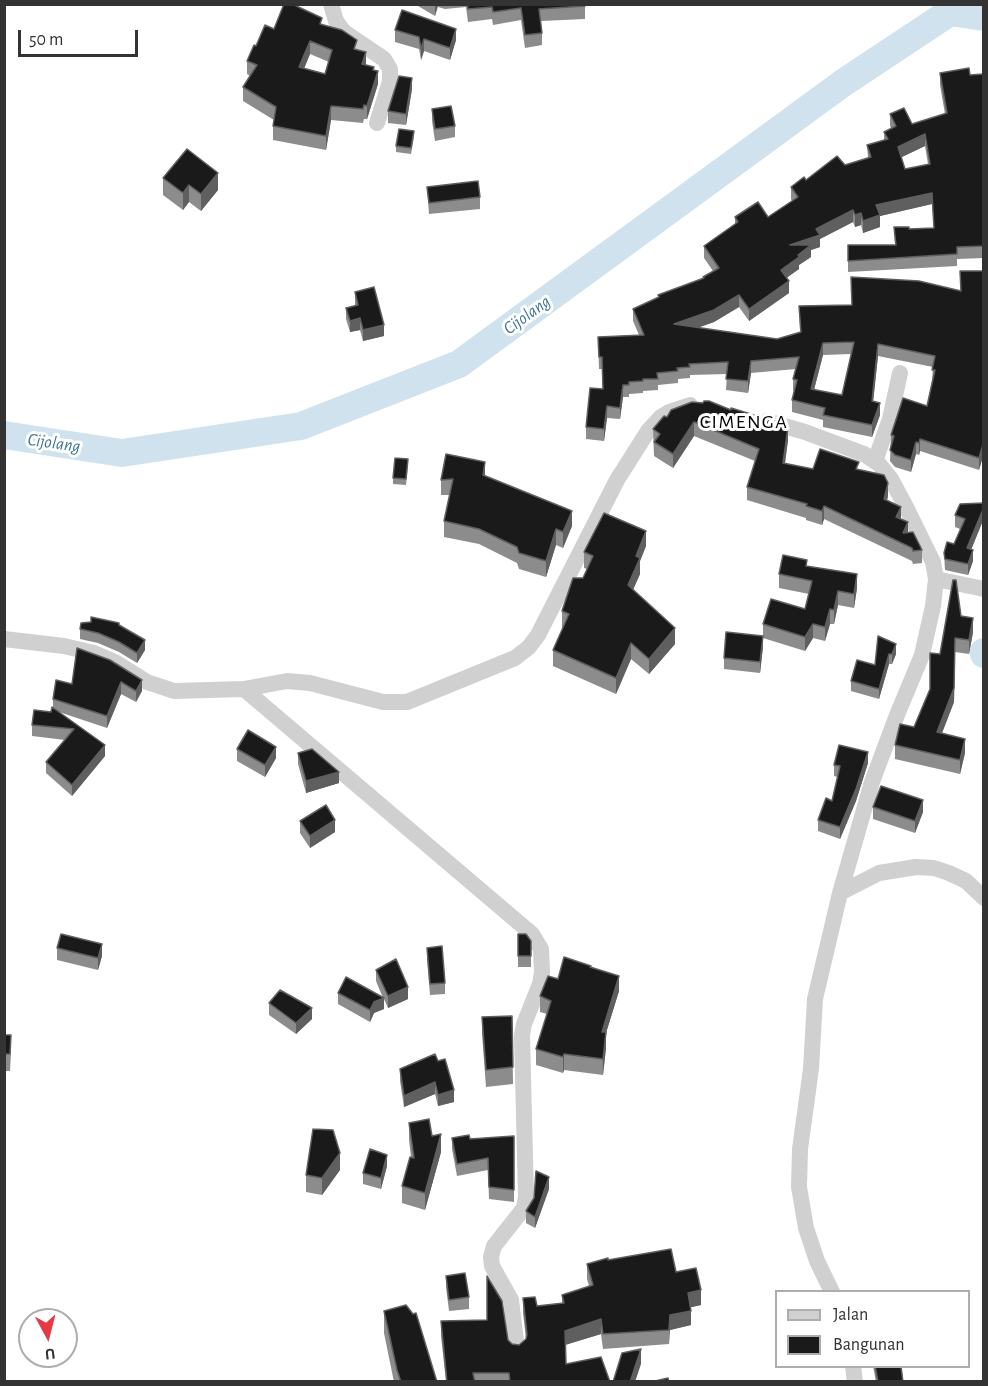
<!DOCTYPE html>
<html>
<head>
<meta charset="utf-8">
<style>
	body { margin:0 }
	#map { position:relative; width:988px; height:1386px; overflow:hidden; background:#fff; font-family:"Alegreya Sans",sans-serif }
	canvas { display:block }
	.frame { position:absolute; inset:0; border:6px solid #333; pointer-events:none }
	.legend { position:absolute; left:775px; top:1290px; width:195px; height:78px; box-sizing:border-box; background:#fff; border:2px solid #adadad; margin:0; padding:8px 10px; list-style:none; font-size:18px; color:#333 }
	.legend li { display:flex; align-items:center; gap:12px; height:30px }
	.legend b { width:30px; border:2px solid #adadad }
	.north { position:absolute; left:18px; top:1308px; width:60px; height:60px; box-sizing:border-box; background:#fff; border:2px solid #adadad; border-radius:50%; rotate:173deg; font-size:16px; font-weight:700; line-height:24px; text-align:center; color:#333 }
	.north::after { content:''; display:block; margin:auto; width:21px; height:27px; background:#e63946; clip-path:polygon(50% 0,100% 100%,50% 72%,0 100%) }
	.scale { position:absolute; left:18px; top:30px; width:120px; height:27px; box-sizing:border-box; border:3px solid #333; border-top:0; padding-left:8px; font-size:18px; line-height:21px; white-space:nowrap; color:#333; -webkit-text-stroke:4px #fff; paint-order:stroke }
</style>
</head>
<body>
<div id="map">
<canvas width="988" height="1386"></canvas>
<div class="frame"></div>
<ul class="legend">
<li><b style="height:8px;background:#d0d0d0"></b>Jalan</li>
<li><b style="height:16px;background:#1a1a1a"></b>Bangunan</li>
</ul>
<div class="north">U</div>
<div class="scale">50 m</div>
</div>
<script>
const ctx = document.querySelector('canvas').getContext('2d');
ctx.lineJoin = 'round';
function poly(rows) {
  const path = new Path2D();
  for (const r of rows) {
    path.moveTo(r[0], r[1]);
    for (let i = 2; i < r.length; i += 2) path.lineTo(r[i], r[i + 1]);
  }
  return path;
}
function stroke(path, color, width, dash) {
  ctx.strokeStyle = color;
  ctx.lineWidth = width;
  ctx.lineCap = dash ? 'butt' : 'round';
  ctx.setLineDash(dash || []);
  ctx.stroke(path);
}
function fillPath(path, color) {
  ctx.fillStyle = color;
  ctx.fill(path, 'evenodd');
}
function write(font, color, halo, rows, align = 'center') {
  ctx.font = font + ' "Alegreya Sans",sans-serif';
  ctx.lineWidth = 6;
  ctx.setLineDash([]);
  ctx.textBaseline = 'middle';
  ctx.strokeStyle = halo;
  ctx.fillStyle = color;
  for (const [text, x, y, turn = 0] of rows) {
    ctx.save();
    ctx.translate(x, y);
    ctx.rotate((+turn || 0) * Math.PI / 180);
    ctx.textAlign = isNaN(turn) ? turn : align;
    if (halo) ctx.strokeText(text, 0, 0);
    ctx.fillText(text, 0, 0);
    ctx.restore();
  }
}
const river = poly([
	[4,435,122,453,301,426,459,364,843,83,950,12,984,17],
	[984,652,984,654]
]);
const minor = poly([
	[331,4,336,21,344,32,384,59,390,69,390,81,377,123],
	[767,421,805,432,864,454,879,464,891,479,907,509,933,562,936,579,933,606,922,655,897,715,872,782,840,893,815,999,811,1069,800,1149,799,1187,806,1228,817,1261,832,1292],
	[875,461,890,419,900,373],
	[936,579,984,589],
	[4,639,64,646,94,653,115,662,147,682,174,691,244,689,287,681,310,683,383,702,407,702,515,658,529,647,538,635,617,480,648,431,661,417,669,412,690,405],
	[244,689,532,934,541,949,542,972,540,984,524,1024,522,1035,526,1197,524,1208,494,1246,491,1257,492,1266,511,1300,517,1349],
	[840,893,879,873,916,867,934,868,949,873,966,881,984,898],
	[853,1366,855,1382]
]);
const wall = poly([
	[418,4,585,4,585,19,541,21,542,33,542,45,525,48,521,20,493,25,492,19,468,22,466,7,445,9,438,7,435,16,418,6],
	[322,24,357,50,366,65,374,70,378,84,367,119,364,119,363,123,331,120,326,150,273,140,273,126,274,120,243,101,243,87,250,76,247,74,247,61,256,46,274,29],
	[310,54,329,62,325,74,304,68],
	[395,30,456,40,450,60,424,51,421,60,419,49,395,42],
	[940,73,970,75,984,74,984,258,957,259,957,266,848,272,848,245,895,245,894,227,909,229,934,228,932,204,880,216,880,227,863,233,861,225,855,227,853,222,820,239,820,247,811,250,811,257,799,265,799,269,787,277,789,293,749,321,739,307,714,322,697,328,777,339,800,332,799,306,852,305,961,291,984,271,984,453,979,470,920,451,919,455,916,454,911,472,895,467,890,461,891,435,927,406,932,381,933,367,878,356,873,401,880,415,872,437,823,427,823,420,792,412,792,400,794,391,793,391,793,379,796,369,751,373,748,393,726,390,727,374,690,375,690,378,678,379,678,383,658,385,658,390,643,391,643,393,629,394,629,397,623,397,620,419,607,418,604,441,586,439,586,427,603,389,602,369,599,369,598,337,639,335,633,321,633,309,658,298,658,295,703,279,703,277,713,271,704,258,704,246,735,224,735,217,768,217,792,201,791,199,791,187,806,180,845,165,868,158,867,145,884,140,884,132,892,129,890,126,890,114,912,124,945,114,940,85],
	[925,146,928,164,905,169,901,157],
	[851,354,842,395,814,390,823,355],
	[412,89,406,125,388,123,388,111],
	[432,109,455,126,455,137,435,141,432,121],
	[414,137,411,154,396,152,396,146],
	[163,178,218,190,201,211,189,202,183,210,163,195],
	[427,187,480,197,480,209,429,214],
	[355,292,384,336,363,341,360,330,350,332,346,319,346,308,355,306],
	[667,417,788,440,785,464,813,469,859,469,888,496,887,500,901,519,908,532,922,550,922,563,913,564,912,561,824,519,822,525,806,520,806,518,747,500,747,487,755,461,694,436,673,468,654,456,653,429],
	[408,465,406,485,393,484,393,478],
	[485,477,572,526,563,548,556,545,546,577,519,569,517,563,479,544,444,537,444,521,450,495,441,495,441,480],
	[984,503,984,518,971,549,973,561,968,575,945,570,944,553,954,544,960,529,955,527,955,515],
	[646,546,640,561,640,574,633,590,675,644,649,674,631,659,616,694,553,666,553,650,563,628,562,627,562,611,583,578,587,569,584,568,584,552],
	[807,566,857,588,854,608,838,605,834,624,830,624,825,641,813,638,805,651,763,638,763,624,805,609,809,594,779,588,779,574],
	[961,616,973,632,969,654,955,652,954,702,942,733,965,753,960,774,895,759,895,745,914,727,930,689,940,654],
	[119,625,145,650,137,663,119,652,98,643,80,639,80,629],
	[878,636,896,654,892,664,889,664,879,699,851,691,851,681,875,665],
	[763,647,760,673,724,669,724,658],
	[77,648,142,691,136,702,121,694,107,728,59,712,105,756,72,796,46,773,46,762,65,740,32,736,32,725,51,712,53,708,53,699,72,684],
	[237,749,276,758,265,777,237,761],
	[298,753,339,783,306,793,298,764],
	[868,763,856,801,840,839,818,831,818,820,832,801,838,777,834,776,834,765],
	[873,807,923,812,915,833,873,819],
	[300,821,335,832,310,848,300,833],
	[518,934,531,941,531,967,518,967],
	[57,948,102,956,98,970,57,960],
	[427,948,445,983,445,994,430,995,427,959],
	[591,967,619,991,606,1033,606,1048,603,1075,564,1070,563,1073,536,1065,536,1049,547,1014,540,1012,540,996,558,979],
	[376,970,408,999,388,1008,384,999,384,1009,374,1013,370,1022,338,1004,338,993,383,998,376,981],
	[269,1003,312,1019,296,1034,269,1015],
	[512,1016,513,1084,486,1087,482,1034,482,1017],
	[4,1035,11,1052,10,1071,4,1071],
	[435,1054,454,1102,438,1106,435,1094,404,1107,400,1081,400,1069],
	[409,1123,432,1136,441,1152,425,1210,402,1203,402,1186,411,1157,409,1140],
	[514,1136,514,1202,489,1199,488,1170,457,1176,452,1149,452,1138,470,1139],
	[387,1166,381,1189,363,1184,363,1173],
	[340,1170,322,1195,306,1192,306,1175],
	[549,1189,535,1228,526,1223,526,1211,534,1198],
	[608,1260,676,1272,701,1305,691,1307,691,1325,670,1330,669,1344,603,1349,601,1334,565,1345,566,1364,610,1382,446,1382,441,1336,441,1321,508,1340,512,1344,519,1345,526,1339,523,1313,523,1298,537,1306,562,1303,562,1295,589,1286,587,1279,587,1264],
	[446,1276,469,1297,469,1309,449,1311,446,1287],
	[384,1311,437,1382,394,1382,384,1333],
	[873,1366,901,1366,903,1382,876,1382]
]);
const shadedWall = poly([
	[435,4,438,4,435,16],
	[456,29,456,40,450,60,450,48],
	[424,39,424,51,421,60,421,49],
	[310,41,310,54,299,81,299,67],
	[366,52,366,66,362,64],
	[378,71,378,84,367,119,367,106],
	[412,78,412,89,406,125,406,114],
	[331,106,331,120,326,150,326,136],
	[925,134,925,146,898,159,898,147],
	[218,173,218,190,201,211,201,194],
	[189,185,189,202,183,210,183,193],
	[932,193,932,204,880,216,880,227,863,233,863,221,876,205],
	[853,210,853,222,820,239,820,247,811,250,811,257,799,265,799,269,781,282,781,270,790,245,816,229],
	[861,213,861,225,855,227,855,215],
	[789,281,789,293,749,321,749,309],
	[739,295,739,307,714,322,674,336,674,324],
	[360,318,360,330,350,332,350,321],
	[384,325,384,336,363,341,363,330],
	[823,343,823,355,811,401,811,389],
	[878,344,878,356,872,413,872,401],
	[751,361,751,373,748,393,748,381],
	[623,385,623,397,620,419,620,408],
	[880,403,880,415,872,437,872,425],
	[607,406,607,418,604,441,604,429],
	[694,422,694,436,673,468,673,454],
	[788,427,788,440,783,477,783,463],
	[920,439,920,451,919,455,919,443],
	[984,441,984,453,979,470,979,458],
	[916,442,916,454,911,472,911,460],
	[485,462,485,478,483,475],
	[888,483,888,496,884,512,884,499],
	[824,506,824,519,822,525,822,511],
	[901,507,901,520,896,517],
	[984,507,984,518,967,560,967,548],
	[572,511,572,526,563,548,563,532],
	[908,522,908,535,903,533],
	[556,529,556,545,546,577,546,561],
	[646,531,646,546,640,561,640,574,628,601,628,585,636,556],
	[973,550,973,561,968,575,968,564],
	[857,574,857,588,854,608,854,594],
	[838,591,838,605,834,624,834,610],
	[830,609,830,624,825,641,825,627],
	[973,618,973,632,969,654,969,640],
	[813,624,813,638,805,651,805,637],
	[675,628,675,644,649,674,649,659],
	[763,636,763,647,760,673,760,662],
	[145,640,145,650,137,663,137,653],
	[631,643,631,659,616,694,616,678],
	[896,644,896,654,892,664,892,654],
	[955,652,954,702,937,746,937,732],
	[889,654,889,664,879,699,879,689],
	[142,680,142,691,136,702,136,691],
	[121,682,121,694,107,728,107,716],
	[965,739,965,753,960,774,960,760],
	[105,745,105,756,72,796,72,785],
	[276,747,276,758,265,777,265,765],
	[868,752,868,763,856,801,840,839,840,827],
	[339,772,339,783,306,793,306,781],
	[923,800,923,812,915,833,915,821],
	[335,820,335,832,310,848,310,836],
	[102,944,102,956,98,970,98,958],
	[619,976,619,991,606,1033,606,1048,603,1075,602,1032],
	[408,987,408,999,388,1008,388,996],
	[384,998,384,1009,374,1013,370,1022,370,1010,374,1002],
	[312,1008,312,1019,296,1034,296,1023],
	[564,1054,564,1070,563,1073,563,1057],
	[435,1082,435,1094,404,1107,404,1096],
	[454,1090,454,1102,438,1106,438,1095],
	[441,1134,441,1152,425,1210,425,1193],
	[340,1153,340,1170,322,1195,322,1178],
	[387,1155,387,1166,381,1189,381,1178],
	[549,1177,549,1189,535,1228,535,1217],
	[701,1290,701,1305,688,1308,688,1293],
	[691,1311,691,1325,670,1330,669,1344,670,1315],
	[601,1319,601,1334,565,1345,565,1331],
	[641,1349,641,1364,635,1382,630,1382]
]);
const building = poly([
	[284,4,292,4,322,18,320,24,342,30,357,40,354,49,366,52,362,64,374,67,373,70,378,71,367,106,364,105,363,109,331,106,326,136,273,126,276,107,243,87,257,65,247,61,254,45,256,46,265,25,274,29,284,4],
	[310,41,332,50,325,74,299,67,310,41],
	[467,4,585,4,585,6,539,9,542,33,525,35,521,8,493,12,492,7,468,9,467,4],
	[402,10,456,29,450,48,424,39,421,49,419,37,395,30,402,10],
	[969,68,970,75,984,74,984,246,957,247,957,254,848,261,848,245,896,245,894,227,909,227,909,229,934,228,932,193,876,205,880,215,863,221,861,213,855,215,853,210,816,229,820,235,790,245,811,245,798,255,799,257,781,270,789,281,749,309,739,295,714,310,674,324,777,339,801,332,799,306,852,305,851,277,919,281,961,291,960,271,984,271,984,441,979,458,920,439,919,443,916,442,911,460,895,455,890,450,894,436,891,435,903,398,927,406,935,370,932,370,935,356,878,344,872,401,880,403,872,425,823,415,825,408,792,400,797,380,793,379,799,357,751,361,748,381,726,379,728,362,689,364,690,367,677,368,678,371,657,373,658,379,643,379,643,381,629,382,629,385,623,385,620,408,607,406,604,429,586,427,590,388,603,389,602,357,599,357,598,337,644,335,633,309,659,297,658,295,704,278,703,277,719,268,704,246,738,222,735,217,758,202,768,217,798,197,791,187,804,177,806,180,837,156,845,165,871,157,867,145,888,139,884,132,896,126,890,114,904,108,912,124,947,113,940,73,969,68],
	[925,134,930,164,905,169,898,147,925,134],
	[854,342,842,395,811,389,823,343,854,342],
	[399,76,412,78,406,114,388,111,399,76],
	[451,106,455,126,435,129,432,109,451,106],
	[399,129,414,131,411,148,396,146,399,129],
	[187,149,218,173,201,194,189,185,183,193,163,178,187,149],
	[478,181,480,197,429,203,427,187,478,181],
	[374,287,384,325,363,330,360,318,350,321,346,308,358,305,355,292,374,287],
	[704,401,709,401,731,410,731,408,777,422,788,427,783,463,813,469,820,449,859,462,856,469,884,475,888,483,884,499,901,507,896,517,908,522,903,533,913,532,922,550,913,551,912,548,824,506,822,511,806,506,807,504,747,487,759,449,694,422,673,454,654,442,660,434,653,429,664,416,667,417,671,410,692,402,703,403,704,401],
	[446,454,485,462,483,475,572,511,563,532,556,529,546,561,519,553,517,547,479,529,444,521,453,479,441,480,446,454],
	[395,458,408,459,406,479,393,478,395,458],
	[984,503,984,507,967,548,973,550,968,564,945,559,944,553,947,542,954,544,965,519,955,515,960,504,984,503],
	[604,513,646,531,636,556,640,558,628,585,675,628,649,659,631,643,616,678,553,650,569,614,562,611,573,578,583,578,593,556,584,552,604,513],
	[783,555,807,560,806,566,857,574,854,594,838,591,834,610,830,609,825,627,813,624,805,637,763,624,771,599,805,609,812,581,779,574,783,555],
	[953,580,956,580,961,616,973,618,969,640,955,638,954,688,937,732,965,739,960,760,895,745,900,724,914,727,930,689,930,653,940,654,953,580],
	[91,617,119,623,119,625,145,640,137,653,119,642,98,633,80,629,81,623,91,622,91,617],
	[726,632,763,636,760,662,724,658,726,632],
	[878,636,896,644,892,654,889,654,879,689,851,681,857,660,875,665,878,636],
	[77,648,110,660,142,680,136,691,121,682,107,716,53,699,56,680,72,684,77,648],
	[52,707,105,745,72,785,46,762,74,729,32,725,34,710,51,712,52,707],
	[248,730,276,747,265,765,237,749,248,730],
	[839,745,868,752,856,789,840,827,818,820,826,798,832,801,840,766,834,765,839,745],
	[312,749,339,772,306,781,298,753,312,749],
	[881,786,923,800,915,821,873,807,881,786],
	[326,805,335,820,310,836,300,821,326,805],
	[61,934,102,944,98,958,57,948,61,934],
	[518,934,526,934,531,941,531,956,518,956,518,934],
	[442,946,445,983,430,984,427,948,442,946],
	[564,957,591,966,590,967,619,976,602,1032,606,1032,603,1059,564,1054,563,1057,536,1049,551,1001,540,996,548,976,558,979,564,957],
	[396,959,408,987,388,996,376,970,396,959],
	[346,977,384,998,374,1002,370,1010,338,993,346,977],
	[280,990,312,1008,296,1023,269,1003,280,990],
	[512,1016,513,1067,486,1070,482,1017,512,1016],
	[4,1035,11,1035,10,1054,4,1054,4,1035],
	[435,1054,438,1061,445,1059,454,1090,438,1095,435,1082,404,1096,400,1069,435,1054],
	[429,1119,432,1136,441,1134,425,1193,402,1186,410,1157,414,1158,409,1123,429,1119],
	[313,1129,333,1130,340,1153,322,1178,306,1175,313,1129],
	[469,1135,470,1139,514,1136,514,1190,489,1187,488,1158,457,1164,452,1138,469,1135],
	[370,1149,387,1155,381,1178,363,1173,370,1149],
	[536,1171,549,1177,535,1217,526,1211,534,1198,536,1171],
	[671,1249,676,1272,696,1268,701,1290,688,1293,691,1311,670,1315,669,1330,603,1334,601,1319,565,1331,566,1364,601,1357,610,1382,510,1382,509,1373,473,1373,475,1382,447,1382,441,1321,487,1320,487,1276,502,1301,508,1340,512,1344,519,1345,526,1339,527,1334,523,1298,535,1297,537,1306,564,1303,562,1295,593,1285,587,1264,608,1258,608,1260,671,1249],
	[465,1273,469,1297,449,1300,446,1276,465,1273],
	[406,1305,413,1314,416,1313,437,1382,401,1382,397,1370,384,1311,406,1305],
	[641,1349,630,1382,613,1382,622,1353,641,1349],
	[875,1366,901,1366,903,1382,878,1382,875,1366],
	[668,1378,669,1382,651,1382,668,1378]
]);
const waterNames = [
	["Cijolang",527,315,-36],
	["Cijolang",54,443,8]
];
const quarterNames = [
	["CIMENGA",744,422]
];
stroke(river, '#cfe2ee', 28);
stroke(minor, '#d0d0d0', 16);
fillPath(wall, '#8c8c8c');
fillPath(shadedWall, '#5f5f5f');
fillPath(building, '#1a1a1a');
stroke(building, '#5f5f5f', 1.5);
write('italic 18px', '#3f7597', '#fff', waterNames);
ctx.letterSpacing = '1.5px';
write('20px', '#000', '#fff', quarterNames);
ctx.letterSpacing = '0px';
</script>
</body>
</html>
